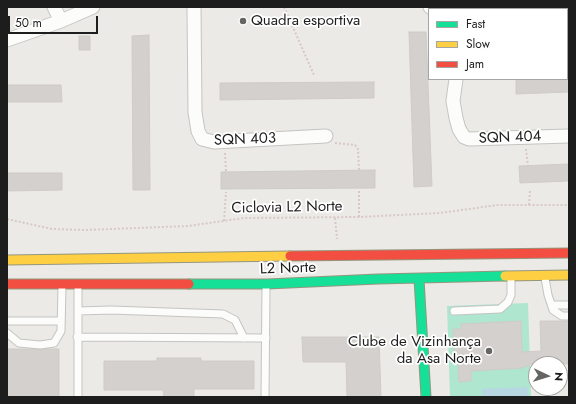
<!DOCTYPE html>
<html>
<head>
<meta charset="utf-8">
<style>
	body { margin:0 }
	#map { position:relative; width:576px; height:404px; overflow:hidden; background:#eceae6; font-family:Jost,sans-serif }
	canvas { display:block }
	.frame { position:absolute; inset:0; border:8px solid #1d1d1d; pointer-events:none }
	.legend { position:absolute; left:428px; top:8px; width:140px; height:72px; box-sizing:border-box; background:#fff; border:1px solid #a5a5a5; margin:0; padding:5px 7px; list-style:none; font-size:12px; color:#1d1d1d }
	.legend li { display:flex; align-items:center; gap:8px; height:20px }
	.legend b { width:20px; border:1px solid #a5a5a5 }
	.north { position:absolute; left:528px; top:356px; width:40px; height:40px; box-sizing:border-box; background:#fff; border:1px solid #a5a5a5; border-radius:50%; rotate:94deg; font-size:11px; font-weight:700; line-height:16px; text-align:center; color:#1d1d1d }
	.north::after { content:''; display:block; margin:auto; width:14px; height:18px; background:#656563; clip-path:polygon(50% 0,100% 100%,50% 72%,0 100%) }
	.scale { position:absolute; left:8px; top:16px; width:90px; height:18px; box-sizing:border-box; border:2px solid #1d1d1d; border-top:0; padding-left:5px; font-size:12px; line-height:14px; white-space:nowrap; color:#1d1d1d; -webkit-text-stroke:3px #fff; paint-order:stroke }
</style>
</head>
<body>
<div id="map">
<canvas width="576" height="404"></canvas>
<div class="frame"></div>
<ul class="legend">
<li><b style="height:5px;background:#16e098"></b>Fast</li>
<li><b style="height:5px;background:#ffcf43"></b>Slow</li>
<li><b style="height:5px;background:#f24e42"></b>Jam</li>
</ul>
<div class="north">N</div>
<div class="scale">50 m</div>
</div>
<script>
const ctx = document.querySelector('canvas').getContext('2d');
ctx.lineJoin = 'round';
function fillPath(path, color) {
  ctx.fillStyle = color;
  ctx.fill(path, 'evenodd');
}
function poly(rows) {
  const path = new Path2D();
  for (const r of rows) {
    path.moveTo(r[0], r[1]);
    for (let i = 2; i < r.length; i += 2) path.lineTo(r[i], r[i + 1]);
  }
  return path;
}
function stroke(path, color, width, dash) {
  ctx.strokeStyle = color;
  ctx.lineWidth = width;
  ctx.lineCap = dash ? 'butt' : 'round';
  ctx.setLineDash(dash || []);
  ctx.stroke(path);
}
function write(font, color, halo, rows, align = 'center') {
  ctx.font = font + ' Jost,sans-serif';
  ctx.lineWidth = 3.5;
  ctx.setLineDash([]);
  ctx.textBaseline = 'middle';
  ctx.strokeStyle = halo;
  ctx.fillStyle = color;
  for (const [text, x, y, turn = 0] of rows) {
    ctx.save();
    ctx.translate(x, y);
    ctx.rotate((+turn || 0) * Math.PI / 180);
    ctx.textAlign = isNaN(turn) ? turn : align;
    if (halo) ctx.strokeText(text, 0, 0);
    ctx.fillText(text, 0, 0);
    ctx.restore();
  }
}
const pitch = poly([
	[528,303,531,397,450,397,447,306]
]);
const water = poly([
	[527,387,528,397,482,397,482,389]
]);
const building = poly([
	[409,32,426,32,432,186,414,187,409,32],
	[149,35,150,190,133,190,132,36,149,35],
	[79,36,90,36,90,50,79,50,79,36],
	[516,79,569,79,569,92,516,94,516,79],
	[374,82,374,98,220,100,220,83,374,82],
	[7,85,61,85,62,102,7,102,7,85],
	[569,164,569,181,520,183,519,166,569,164],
	[375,170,375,188,221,189,221,172,375,170],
	[7,173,62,173,62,190,7,191,7,173],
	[521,321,522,352,541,351,540,321,569,321,569,364,529,364,529,366,523,367,523,368,471,371,471,381,459,382,458,358,454,358,453,329,461,329,461,324,521,321],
	[302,337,379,337,381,397,347,397,346,362,303,362,302,337],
	[7,349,59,349,59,397,7,397,7,349],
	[157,358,201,358,201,361,254,361,254,389,194,389,194,397,164,397,163,390,104,390,104,361,157,361,157,358]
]);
const path = poly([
	[284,7,314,75],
	[335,143,355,145,358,149,359,170],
	[526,149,528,166],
	[225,153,226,172],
	[529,205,530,190],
	[359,217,359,191],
	[335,218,337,239],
	[7,219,52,229,86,230,188,226,244,218,359,217,440,213,498,205,569,205],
	[224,221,226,192]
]);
const lane = poly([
	[545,278,548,295,553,310,562,316,569,316],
	[78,285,78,397],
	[552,305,569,305],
	[78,311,111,310,223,314,235,320,244,338],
	[454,311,500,309,508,302,511,295,511,279],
	[7,321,61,321],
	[7,333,19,343,40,345,54,343,61,331,62,286],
	[77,337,266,338],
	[265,397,266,287]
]);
const street = poly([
	[54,7,61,21],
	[194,7,195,112,198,131,202,139,214,142,326,136],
	[430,7,433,9],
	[446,7,446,9],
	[7,40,61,21,93,7],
	[456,79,453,101,456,118,459,129,464,137,469,139,569,136]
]);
const fast = poly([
	[419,279,426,397],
	[189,284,267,284,378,279,505,276]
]);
const slow = poly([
	[7,260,290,256],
	[505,276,569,275]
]);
const jam = poly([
	[290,256,569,253],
	[7,284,189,284]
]);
const markers = [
	[243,21,4,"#656563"],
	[489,351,4,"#656563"]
];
const poiNames = [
	["Quadra esportiva",251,21],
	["Clube de Vizinhança",481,342,"right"],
	["da Asa Norte",481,359,"right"]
];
const streetNames = [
	["SQN 404",510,138,-2],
	["SQN 403",245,140,-2],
	["Ciclovia L2 Norte",287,208,-1],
	["L2 Norte",288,269,-2]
];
fillPath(pitch, '#aee6cf');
fillPath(water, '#b7d8e2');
fillPath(building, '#d3d0cd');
stroke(building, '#cfccc7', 1);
stroke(lane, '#c4c4c2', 9);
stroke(street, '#c4c4c2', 15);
stroke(fast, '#94967d', 11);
stroke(slow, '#94967d', 11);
stroke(jam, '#94967d', 11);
stroke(path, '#d7c8c5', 2, [2, 2]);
stroke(lane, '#fcfcfb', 7);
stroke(street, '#fcfcfb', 13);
stroke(fast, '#16e098', 9);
stroke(slow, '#ffcf43', 9);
stroke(jam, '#f24e42', 9);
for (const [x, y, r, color] of markers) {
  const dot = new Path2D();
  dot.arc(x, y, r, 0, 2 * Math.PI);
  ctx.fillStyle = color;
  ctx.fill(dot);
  stroke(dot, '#fff', 1.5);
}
write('15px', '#1d1d1d', '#fff', poiNames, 'left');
write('15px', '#1d1d1d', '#fff', streetNames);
</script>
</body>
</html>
